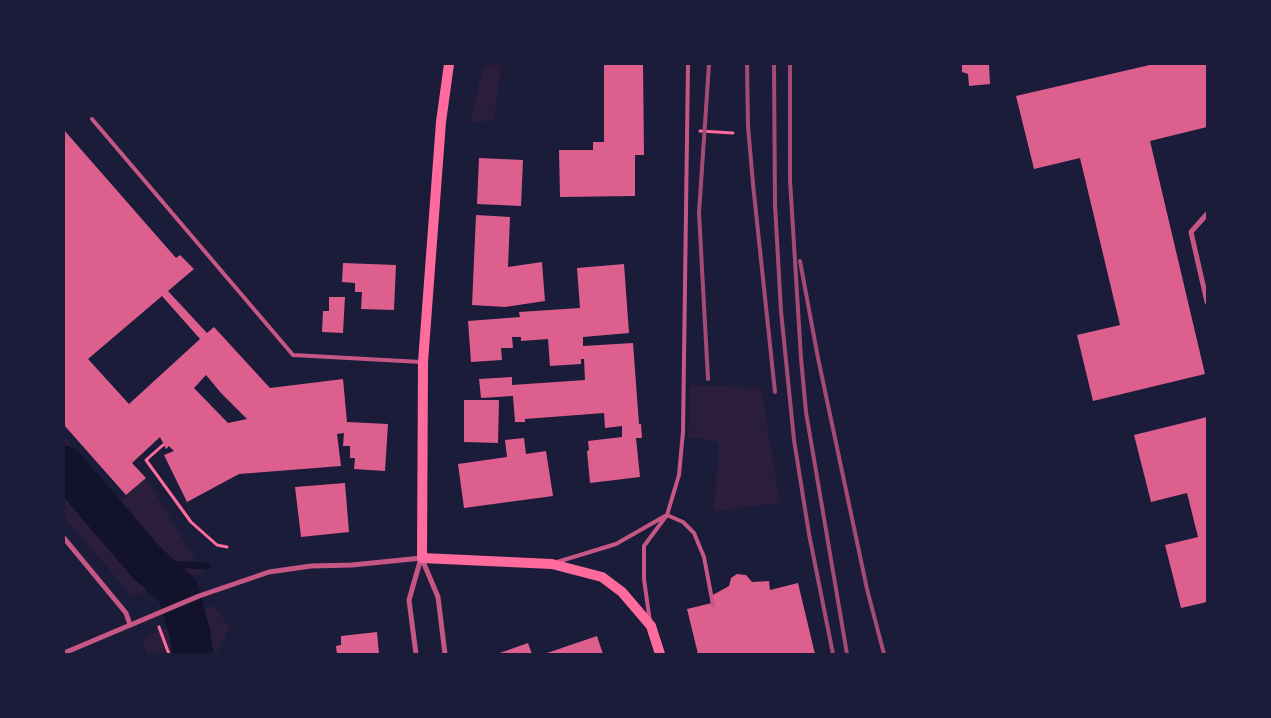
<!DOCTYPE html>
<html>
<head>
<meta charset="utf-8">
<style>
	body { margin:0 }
	#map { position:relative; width:1271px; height:718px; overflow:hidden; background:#1b1b3a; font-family:"Work Sans",sans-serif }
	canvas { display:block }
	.frame { position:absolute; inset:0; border:65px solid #1b1b3a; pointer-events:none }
</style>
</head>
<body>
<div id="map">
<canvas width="1271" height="718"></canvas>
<div class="frame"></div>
</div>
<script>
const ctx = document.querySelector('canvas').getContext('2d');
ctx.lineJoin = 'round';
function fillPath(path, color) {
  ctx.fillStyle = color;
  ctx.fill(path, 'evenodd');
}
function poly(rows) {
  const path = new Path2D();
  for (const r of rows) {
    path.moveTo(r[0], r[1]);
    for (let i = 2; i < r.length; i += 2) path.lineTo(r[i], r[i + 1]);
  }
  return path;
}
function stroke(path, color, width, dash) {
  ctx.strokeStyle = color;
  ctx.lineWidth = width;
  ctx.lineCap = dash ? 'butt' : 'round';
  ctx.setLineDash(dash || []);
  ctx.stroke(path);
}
const green = poly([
	[486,64,505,64,501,67,494,120,470,123,480,79],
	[690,385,761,388,780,503,714,511,719,442,688,437],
	[64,436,120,501,146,478,203,573,132,596,64,517],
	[213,605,230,627,216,654,147,654,142,639]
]);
const stream = poly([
	[147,563,207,566]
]);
const river = poly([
	[64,466,147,563,178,591,190,634,193,654]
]);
const building = poly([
	[604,64,643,64,644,155,635,155,635,196,560,197,559,150,593,150,593,142,604,142],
	[962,64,989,64,990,84,969,86,968,74,962,72],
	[1154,64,1207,64,1207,127,1150,141,1205,374,1093,401,1077,335,1120,325,1080,158,1034,169,1016,96],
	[64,130,176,258,180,255,194,269,168,291,207,333,214,327,270,388,343,379,347,422,388,424,385,471,354,469,355,458,350,458,350,446,343,446,344,433,337,434,341,466,239,474,187,502,164,455,174,451,169,446,166,449,160,437,132,463,146,478,126,495,64,425],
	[162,296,200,339,129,404,88,359],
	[206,375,221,393,247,419,228,423,194,388],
	[479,158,523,160,521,206,477,204],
	[476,215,510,217,508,267,542,262,545,301,505,307,472,305],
	[343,263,396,265,394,310,361,309,362,292,355,292,355,283,342,282],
	[624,264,629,333,583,337,583,346,633,343,639,424,641,424,642,438,636,438,640,477,590,483,587,451,589,450,588,441,622,437,622,426,605,428,604,413,525,419,525,422,515,422,513,396,481,398,479,379,512,377,512,385,585,380,584,359,581,359,581,364,550,366,548,339,521,341,521,337,512,337,513,348,501,348,502,360,471,362,468,321,520,317,519,312,580,308,577,268],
	[329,297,345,297,343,333,322,332,323,311,329,311],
	[464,400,499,400,498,443,464,442],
	[1207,417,1207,602,1181,608,1165,545,1198,537,1187,493,1151,502,1134,435],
	[524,438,526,454,546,451,553,496,464,508,458,464,507,457,505,440],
	[345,483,349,532,301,537,295,487],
	[737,574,746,575,752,582,769,581,770,590,798,583,815,654,698,654,687,609,712,603,711,596,729,586,731,578],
	[377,632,379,654,337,654,336,646,341,645,341,636],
	[597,636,603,654,544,654],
	[528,643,532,654,497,654]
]);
const path = poly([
	[700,131,733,133],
	[163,445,146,460,191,522,217,545,227,547],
	[159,627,169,654]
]);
const service = poly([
	[92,119,293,355,421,362],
	[667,515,683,522,694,533,704,557,713,605],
	[557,562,616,544,665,516],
	[650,622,644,579,644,546,667,515,679,475,683,432,688,64]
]);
const minor = poly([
	[1207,214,1191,232,1207,302],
	[64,538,126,613,130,625],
	[422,559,438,597,445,654],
	[64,653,199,596,269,572,311,566,352,565,422,558],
	[416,654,409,600,421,558]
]);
const secondary = poly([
	[449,64,441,122,423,362,422,558,552,564,602,577,622,592,651,626,660,654]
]);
const rail = poly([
	[747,64,748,126,753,184,775,392],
	[774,64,775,205,781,311,794,440,809,534,833,654],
	[790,64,790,180,801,358,806,412,847,654],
	[800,261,818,358,867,589,884,654],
	[708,379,699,213,709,64]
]);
fillPath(green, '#2a1e3b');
stroke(stream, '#12122b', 7);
stroke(river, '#12122b', 41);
fillPath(building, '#dd5f8e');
stroke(path, '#ff6b9d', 3);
stroke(service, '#c65784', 4);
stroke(minor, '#c65784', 5);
stroke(secondary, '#ff6b9d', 10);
stroke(rail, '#a44b75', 4);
</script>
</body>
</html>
